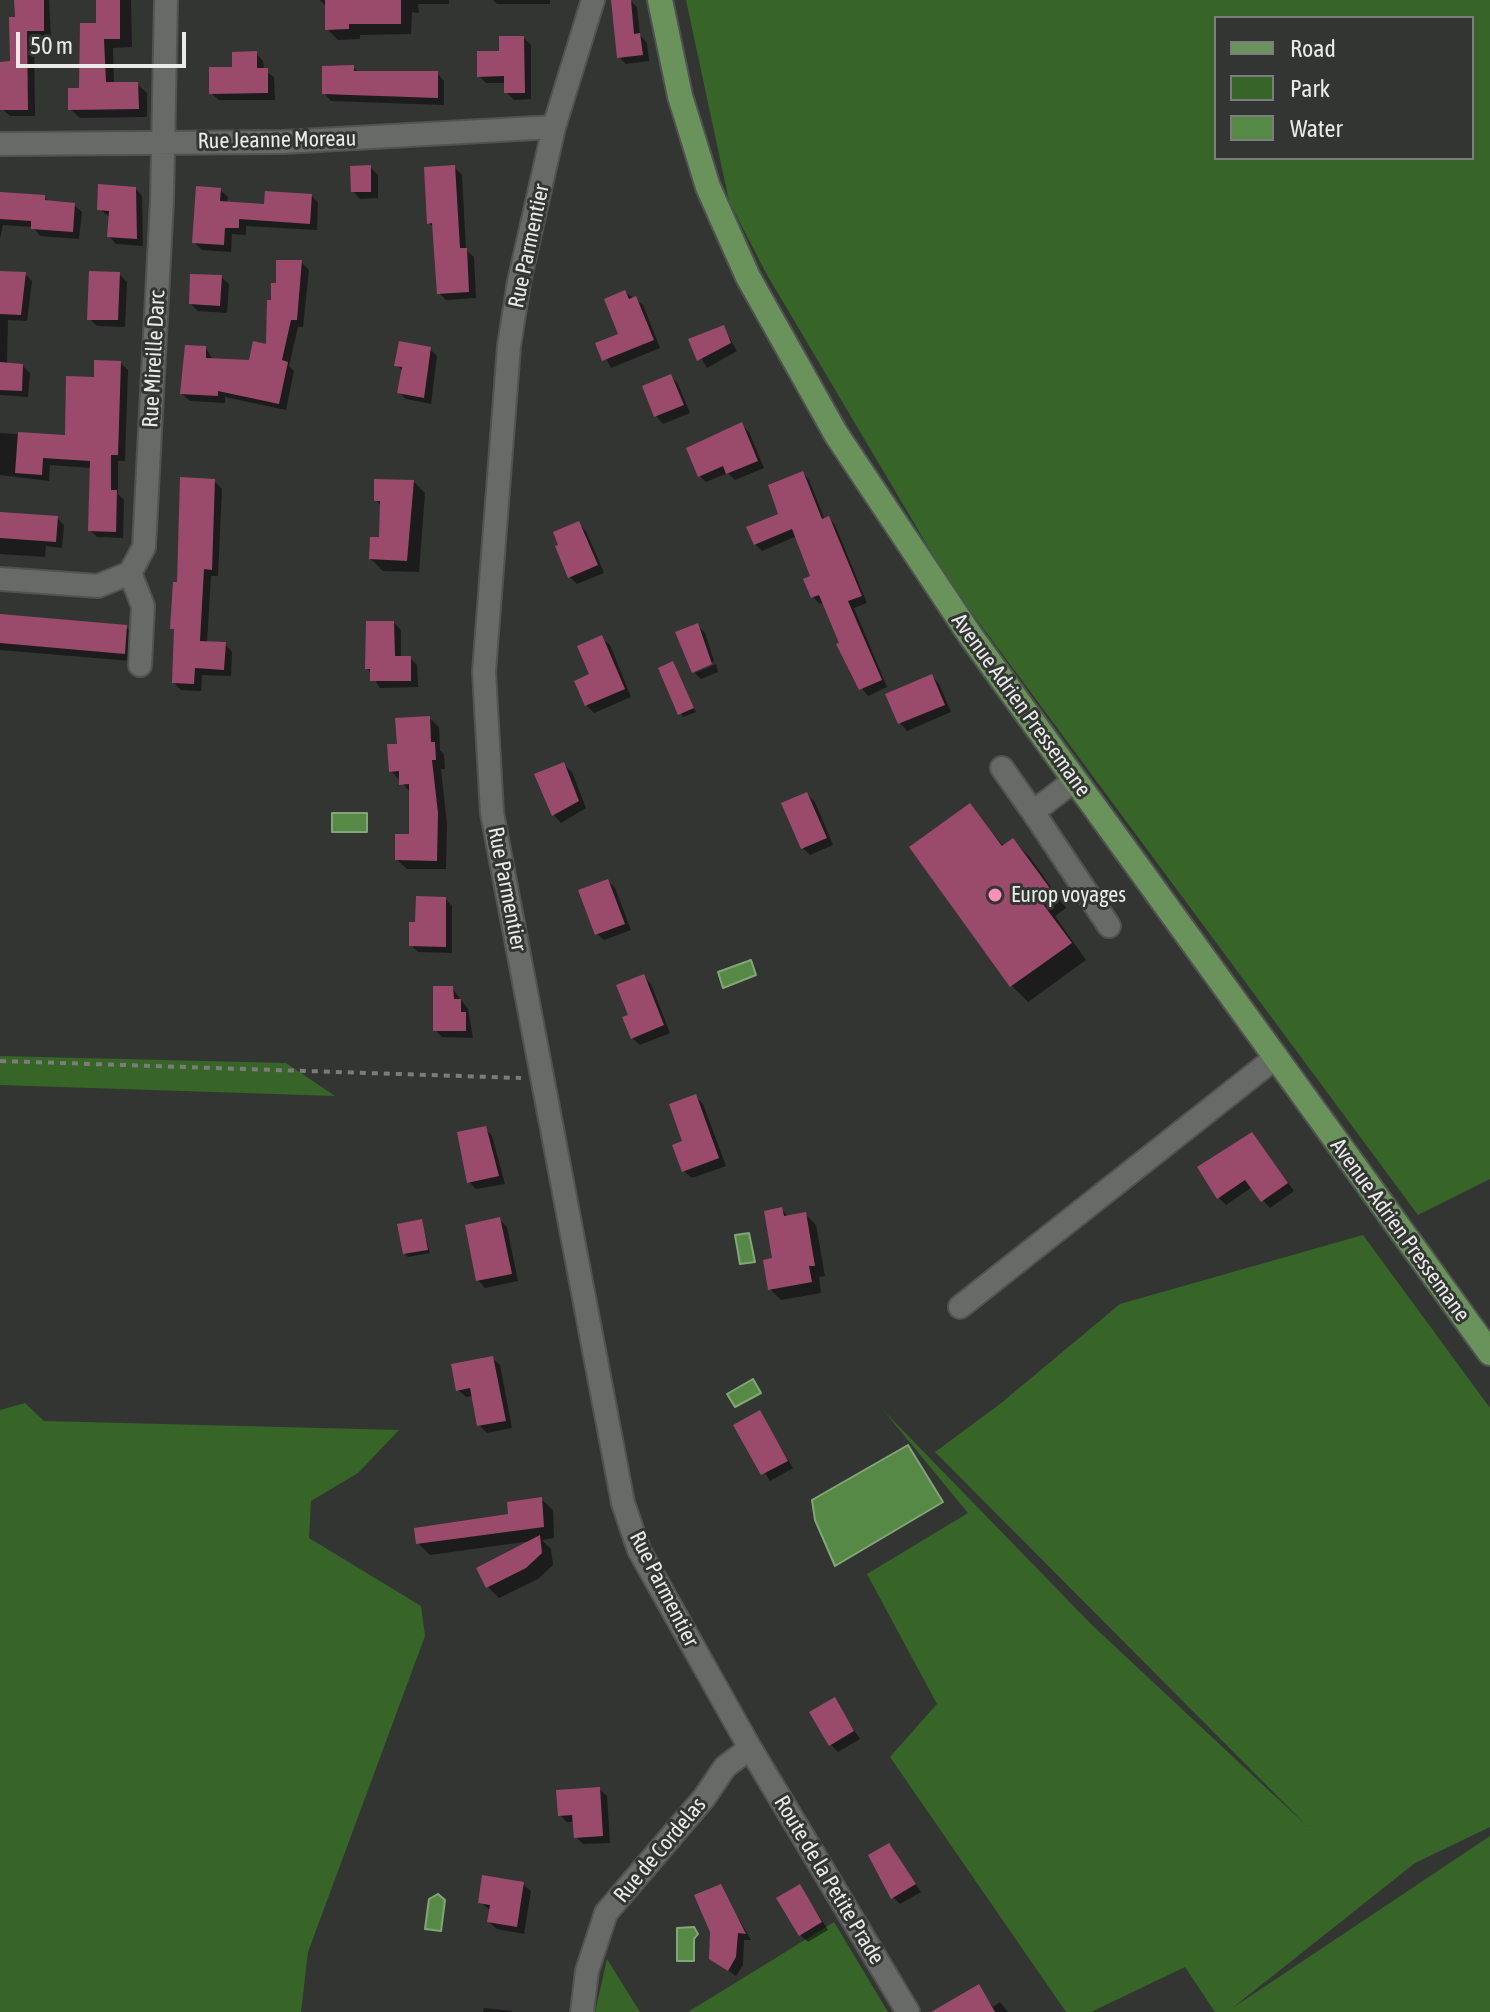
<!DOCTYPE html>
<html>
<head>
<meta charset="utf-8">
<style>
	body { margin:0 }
	#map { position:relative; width:1490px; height:2012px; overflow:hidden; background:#333533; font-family:"Asap Condensed",sans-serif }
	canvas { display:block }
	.legend { position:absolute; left:1214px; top:16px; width:260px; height:144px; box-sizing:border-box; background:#333533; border:2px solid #7c7e7c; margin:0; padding:10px 14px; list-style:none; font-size:24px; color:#e9ebe9 }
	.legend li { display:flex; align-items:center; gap:16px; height:40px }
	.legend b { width:40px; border:2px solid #7c7e7c }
	.scale { position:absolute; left:16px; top:32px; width:170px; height:36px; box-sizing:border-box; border:4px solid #e9ebe9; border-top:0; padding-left:10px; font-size:24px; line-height:28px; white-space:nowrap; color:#e9ebe9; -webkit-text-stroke:6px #333533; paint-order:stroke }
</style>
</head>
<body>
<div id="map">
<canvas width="1490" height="2012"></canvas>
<ul class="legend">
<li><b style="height:10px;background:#6a935c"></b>Road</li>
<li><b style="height:22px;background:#376528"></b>Park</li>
<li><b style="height:22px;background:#568945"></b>Water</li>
</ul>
<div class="scale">50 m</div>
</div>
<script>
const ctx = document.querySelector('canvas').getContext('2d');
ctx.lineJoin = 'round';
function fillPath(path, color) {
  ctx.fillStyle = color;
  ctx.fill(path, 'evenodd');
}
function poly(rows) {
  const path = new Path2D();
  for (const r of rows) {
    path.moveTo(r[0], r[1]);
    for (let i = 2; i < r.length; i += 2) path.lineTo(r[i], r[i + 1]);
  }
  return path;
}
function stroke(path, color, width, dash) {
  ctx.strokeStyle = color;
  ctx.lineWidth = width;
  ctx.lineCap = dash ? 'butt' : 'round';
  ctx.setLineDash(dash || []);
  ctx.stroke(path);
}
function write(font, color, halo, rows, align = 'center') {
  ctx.font = font + ' "Asap Condensed",sans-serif';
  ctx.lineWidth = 6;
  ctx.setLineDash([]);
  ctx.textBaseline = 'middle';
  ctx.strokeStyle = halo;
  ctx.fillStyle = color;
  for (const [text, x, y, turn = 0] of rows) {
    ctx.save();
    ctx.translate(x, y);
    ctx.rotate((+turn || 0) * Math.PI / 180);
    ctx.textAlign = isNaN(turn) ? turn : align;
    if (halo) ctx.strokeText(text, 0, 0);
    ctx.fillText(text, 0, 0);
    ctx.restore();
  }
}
const green = poly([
	[686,0,1490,0,1490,1179,1418,1215,949,582,766,273,729,201],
	[1216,18,1472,18,1472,158,1216,158],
	[0,1056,286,1063,335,1096,0,1085],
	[1363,1235,1490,1408,1490,1827,1415,1863,1231,2009,1490,1836,1490,2012,1215,2012,1185,1967,1091,2012,1066,2012,890,1757,937,1704,867,1574,968,1513,884,1411,1092,1625,1308,1827,935,1452,1000,1404,1120,1304],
	[25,1403,44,1421,399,1430,358,1473,311,1501,309,1538,421,1606,425,1636,308,1952,301,2012,0,2012,0,1410],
	[834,1922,888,2012,688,2012],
	[607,1959,640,2012,595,2012]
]);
const water = poly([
	[332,813,367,813,367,832,332,832,332,813],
	[751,960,756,975,723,988,718,972,751,960],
	[749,1233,755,1262,740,1264,735,1235,749,1233],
	[753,1379,761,1393,735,1407,727,1394,753,1379],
	[908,1445,943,1502,835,1566,815,1520,812,1500,908,1445],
	[438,1894,445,1900,441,1931,425,1929,429,1899,438,1894],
	[694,1927,698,1934,694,1939,694,1961,677,1961,677,1928,694,1927]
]);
const shadow = poly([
	[16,0,49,0,51,37,34,38,35,116,10,116,2,109,12,63],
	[98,0,131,0,132,47,113,48,114,84,137,84,147,93,147,117,80,118,70,109,81,90,99,24],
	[320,0,449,0,449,4,418,4,419,13,412,12,411,34,360,35,360,39,338,40,327,29,325,5],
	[493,0,550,0,550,4,497,4],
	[630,0,637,7,640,35,647,43,649,61,626,64,619,57],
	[524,38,531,45,531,99,514,100,506,92,506,83,486,83,479,76,501,53],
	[256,53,263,61,264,70,274,77,275,100,219,100,211,93,234,69],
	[353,67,359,73,437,73,444,81,444,105,331,101,324,93],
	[370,167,378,175,378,198,360,199,353,191],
	[455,168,462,175,466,250,474,257,476,298,446,300,439,293,435,229,429,223],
	[135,188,142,196,143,246,116,244,109,236,110,217,99,209],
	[220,190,228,197,227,204,266,206,311,195,318,203,317,230,246,226,246,235,232,234,231,252,202,250,194,242],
	[0,195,44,197,50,203,74,205,82,212,79,239,40,236,33,227,3,225,0,239],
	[301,262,309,270,303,327,298,327,289,366,294,371,286,410,225,397,225,403,190,401,182,394,206,348,213,360,250,362,268,347,278,285],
	[0,273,25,274,32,281,27,321,8,320,7,365,23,366,30,373,28,397,0,395],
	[119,274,127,282,125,327,97,326,90,319],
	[221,277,229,284,227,313,198,311,191,304],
	[625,292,643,305,660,348,611,368,598,344,620,335],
	[723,327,737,351,707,368,691,340],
	[430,349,437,356,431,404,406,399,399,392,403,372,397,365],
	[120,363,128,370,125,461,118,461,118,494,124,500,123,538,97,537,90,530,92,468,50,465,49,481,0,475,0,433,66,437,96,379],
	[671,376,678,384,690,413,663,424,656,416],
	[742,425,749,432,764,468,735,480,728,473,706,482,699,475],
	[803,473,809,480,825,520,829,518,835,525,867,603,854,608,887,687,868,696,851,675,824,602,820,604,813,597,813,577,797,536,762,551,755,544,781,515],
	[214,481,222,489,218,576,211,576,207,643,225,644,232,652,231,676,202,675,201,691,181,690,174,683,176,631,172,628,179,584],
	[413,481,425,493,419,572,383,571,371,559,381,539,382,507,376,500],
	[0,514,57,518,64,525,62,548,46,546,45,557,0,554],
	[579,524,586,531,604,573,577,584,569,576],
	[0,616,126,627,133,634,131,661,0,650],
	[394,623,401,630,401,658,410,658,417,665,418,687,380,688,367,668],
	[697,625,705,633,714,661,694,672,678,633],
	[602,638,610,645,631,697,594,713,586,705],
	[673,663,696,712,683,717,660,669],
	[716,664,718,672,701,679,695,673],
	[932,676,939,684,951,712,907,731,900,723],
	[429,718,439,727,440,750,444,754,445,769,441,769,447,824,446,869,407,869,397,860,411,836,411,793,391,771,399,746],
	[564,765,572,772,586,808,561,823,554,815,536,775],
	[807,794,815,802,833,845,810,855,803,848],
	[970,805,1004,847,1013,841,1029,856,1066,908,1055,916,1086,960,1028,1002,1012,986,912,847],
	[608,881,615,888,631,930,604,940,597,934],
	[446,899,452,906,452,953,418,952,411,945],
	[644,977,651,984,670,1033,640,1045,632,1038,631,1016],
	[452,988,468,1009,473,1038,442,1037,435,1030],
	[695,1096,703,1104,726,1166,692,1178,684,1171,685,1142],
	[485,1128,492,1136,505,1184,476,1189,469,1182],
	[1259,1143,1294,1191,1270,1208,1252,1187,1226,1205,1219,1198],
	[782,1210,789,1217,805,1214,816,1225,825,1276,819,1277,821,1293,781,1300,770,1289],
	[500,1220,507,1227,518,1281,485,1288,478,1280],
	[421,1221,430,1253,408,1257,405,1254],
	[492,1358,500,1365,512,1428,487,1433,479,1425,473,1396,466,1397,458,1390],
	[759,1412,793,1468,770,1481,736,1426],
	[541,1499,553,1510,554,1538,542,1540,551,1549,553,1565,538,1579,499,1598,488,1587,531,1541,430,1555,418,1543,511,1516],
	[834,1700,860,1739,838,1752,831,1745],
	[599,1789,607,1796,610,1843,583,1844,576,1837,574,1822,567,1822,560,1815],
	[889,1845,921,1892,900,1904,893,1897],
	[523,1884,531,1891,524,1934,497,1929,489,1922,491,1911,480,1902],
	[720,1886,751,1940,744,1940,743,1965,736,1976,711,1958],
	[800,1886,828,1930,808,1942,800,1935],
	[978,1987,993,2007,1000,2002,1008,2012,956,2012],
	[484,2008,512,2011,512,2012,483,2012]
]);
const building = poly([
	[14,0,44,0,44,31,27,31,28,110,0,110,0,62,10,61,9,17,15,17],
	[96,0,120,0,120,39,104,39,106,82,138,82,139,109,68,110,68,88,79,88,80,23,96,23],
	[325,0,401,0,401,24,349,24,349,29,325,30],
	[611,0,631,0,634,34,640,33,643,55,617,58],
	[499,36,524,36,525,93,504,93,504,76,477,77,477,51,499,51],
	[257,51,257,68,268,68,268,93,209,94,209,67,232,67,232,52],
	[354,65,354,71,438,71,438,98,322,94,322,66],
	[371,165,371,192,351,192,350,166],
	[455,165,460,248,467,248,469,292,437,294,432,223,427,224,424,167],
	[98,184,136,187,137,239,107,237,109,211,97,210],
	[196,186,221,188,220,201,264,204,265,191,312,194,310,224,239,219,239,228,225,228,224,245,192,243],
	[0,192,45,195,45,200,75,203,73,232,31,229,31,221,0,219],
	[276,260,302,260,297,320,291,320,282,360,288,362,279,404,218,391,218,396,180,394,185,345,206,346,206,358,249,360,253,341,266,344,267,300,271,300,271,283,276,283],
	[0,271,26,272,21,315,0,314],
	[89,271,120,272,118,320,87,320],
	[190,274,222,275,220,306,189,304],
	[625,290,629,299,636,296,654,340,602,361,595,343,618,334,604,299],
	[724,325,731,343,697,361,688,339],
	[399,341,431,347,424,398,397,393,402,367,394,366],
	[94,360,121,361,118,455,111,455,111,490,117,490,116,532,88,531,90,461,43,458,42,475,15,473,18,432,65,435,66,376,94,377],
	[0,362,23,364,22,391,0,390],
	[671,374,684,405,654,417,642,386],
	[742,422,758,461,726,474,723,466,698,477,686,448],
	[803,471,822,519,829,516,862,596,848,601,882,680,859,690,836,644,839,643,819,595,811,598,803,579,810,576,792,529,754,545,746,527,778,514,768,485],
	[180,477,215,479,212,570,204,569,200,641,226,642,224,670,195,668,194,684,172,683,174,629,170,629,173,582,177,582],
	[374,479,414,480,407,561,369,559,370,537,379,537,380,501,374,501],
	[0,512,58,516,56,542,0,538],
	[579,521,598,565,568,578,555,546,558,545,553,532],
	[0,614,127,625,125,654,0,643],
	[366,621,394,621,395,656,411,656,411,681,370,681,370,669,365,669],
	[698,623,712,664,692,673,675,632],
	[602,635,625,689,585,706,574,681,589,674,577,646],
	[673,661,694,708,678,715,658,668],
	[932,674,945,705,898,724,885,694],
	[430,716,431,742,435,742,436,760,432,760,438,813,437,861,395,860,395,834,409,834,409,784,399,785,399,771,389,772,387,744,397,744,395,718],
	[564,762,579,801,552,816,534,774],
	[807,792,827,838,801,849,781,803],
	[970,803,1002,846,1013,838,1052,891,1040,900,1072,943,1010,987,909,847],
	[608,879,625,924,595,935,578,890],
	[416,896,446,897,446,947,409,946,409,922,415,922],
	[644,974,664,1025,631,1039,622,1017,628,1015,616,985],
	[433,986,453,986,454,999,461,999,461,1012,466,1012,466,1031,433,1031],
	[696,1094,719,1158,682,1172,672,1145,682,1141,669,1104],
	[486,1126,499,1176,467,1183,457,1132],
	[1252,1132,1288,1183,1261,1202,1245,1180,1217,1199,1197,1167],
	[782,1207,784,1216,806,1212,815,1266,809,1266,812,1282,768,1290,763,1260,772,1258,764,1211],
	[500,1217,512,1274,476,1281,465,1225],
	[422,1219,428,1250,403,1254,397,1224],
	[493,1356,506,1421,477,1426,470,1388,456,1391,451,1364],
	[760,1410,788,1461,761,1475,733,1425],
	[542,1497,544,1527,416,1544,414,1528,508,1514,507,1502],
	[540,1535,542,1553,526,1568,486,1588,476,1568],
	[835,1697,854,1731,829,1746,809,1712],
	[600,1787,603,1836,574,1838,572,1815,558,1816,556,1790],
	[889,1843,916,1884,891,1899,868,1855],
	[482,1875,524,1882,517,1927,487,1922,490,1905,478,1903],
	[721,1884,746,1934,738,1933,736,1957,728,1971,709,1959,710,1932,694,1895],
	[800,1884,822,1922,799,1936,776,1898],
	[979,1984,995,2012,931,2012]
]);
const path = poly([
	[0,1061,521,1078]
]);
const minor = poly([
	[593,0,554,127,519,282,509,346,484,672,492,813,623,1503,639,1550,750,1748,908,2012],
	[0,144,283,142,554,127],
	[130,573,143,606,140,665],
	[0,579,98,586,130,573,144,547,162,200,166,0],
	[1002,768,1033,812],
	[1075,780,1033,812,1109,926],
	[960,1307,1275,1058],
	[582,2012,587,1971,606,1913,704,1798,725,1767,750,1748]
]);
const major = poly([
	[660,0,680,96,708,187,748,277,836,434,970,635,1490,1353]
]);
const markers = [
	[995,895,8,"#ff8eb9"]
];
const streetNames = [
	["Rue Jeanne Moreau",277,140,-1],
	["Rue Parmentier",529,246,-78],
	["Rue Mireille Darc",154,359,-87],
	["Avenue Adrien Pressemane",1021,705,54],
	["Rue Parmentier",507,889,79],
	["Avenue Adrien Pressemane",1400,1230,54],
	["Rue Parmentier",664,1589,63],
	["Rue de Cordelas",660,1850,-50],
	["Route de la Petite Prade",829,1880,59]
];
const poiNames = [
	["Europ voyages",1011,895]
];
fillPath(green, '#376528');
fillPath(water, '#568945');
stroke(water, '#82a676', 2);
fillPath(shadow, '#0007');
fillPath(building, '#9a4b6b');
stroke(minor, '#515351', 26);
stroke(major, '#515351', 28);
stroke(path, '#7b7d7b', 4, [6, 6]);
stroke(minor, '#686a67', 22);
stroke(major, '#6a935c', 24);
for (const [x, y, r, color] of markers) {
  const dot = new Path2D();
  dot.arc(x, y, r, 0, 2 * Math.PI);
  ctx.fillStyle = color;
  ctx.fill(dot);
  stroke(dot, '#333533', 3);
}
write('22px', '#e9ebe9', '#333533', streetNames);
write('22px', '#e9ebe9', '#333533', poiNames, 'left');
</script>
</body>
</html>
